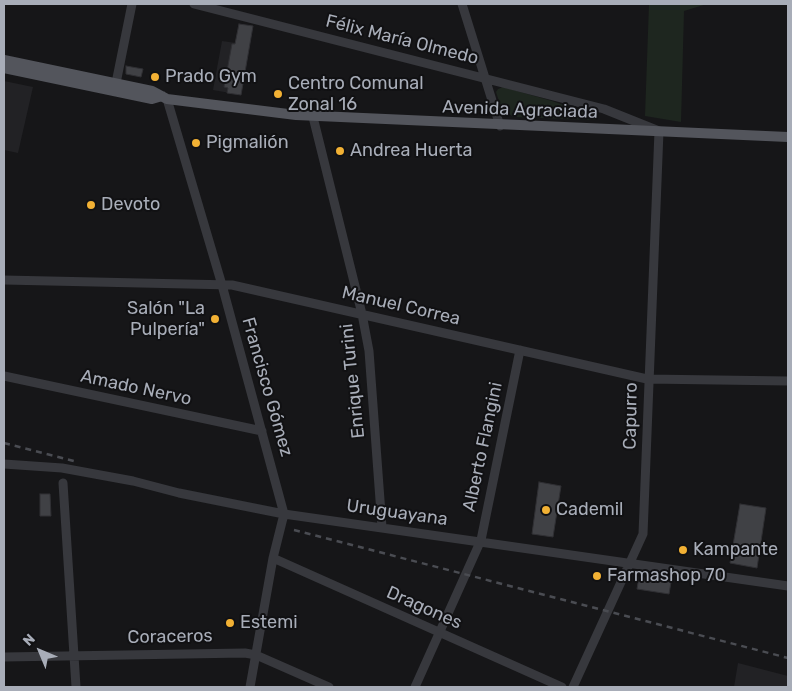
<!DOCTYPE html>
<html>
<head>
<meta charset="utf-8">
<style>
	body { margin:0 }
	#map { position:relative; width:792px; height:691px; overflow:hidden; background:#161618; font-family:Rubik,sans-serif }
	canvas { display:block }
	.frame { position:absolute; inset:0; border:5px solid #a8adb8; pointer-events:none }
	.north { position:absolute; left:15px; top:626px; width:50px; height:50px; -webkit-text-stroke:4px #111113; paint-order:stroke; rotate:315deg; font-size:14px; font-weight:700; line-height:20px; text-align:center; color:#a8adb8 }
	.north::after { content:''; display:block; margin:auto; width:18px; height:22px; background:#a8adb8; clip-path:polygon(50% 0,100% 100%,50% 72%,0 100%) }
</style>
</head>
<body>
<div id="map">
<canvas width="792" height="691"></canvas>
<div class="frame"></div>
<div class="north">N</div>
</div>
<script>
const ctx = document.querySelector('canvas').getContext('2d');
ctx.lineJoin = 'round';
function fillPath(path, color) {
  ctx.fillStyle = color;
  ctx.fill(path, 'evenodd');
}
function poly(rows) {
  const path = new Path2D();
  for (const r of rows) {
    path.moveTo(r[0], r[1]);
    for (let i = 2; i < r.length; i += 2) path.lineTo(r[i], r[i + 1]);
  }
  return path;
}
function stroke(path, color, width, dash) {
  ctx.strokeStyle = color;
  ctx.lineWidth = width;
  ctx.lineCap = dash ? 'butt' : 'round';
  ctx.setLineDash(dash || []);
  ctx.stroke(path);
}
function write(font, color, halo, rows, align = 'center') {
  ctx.font = font + ' Rubik,sans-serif';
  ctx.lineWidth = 4;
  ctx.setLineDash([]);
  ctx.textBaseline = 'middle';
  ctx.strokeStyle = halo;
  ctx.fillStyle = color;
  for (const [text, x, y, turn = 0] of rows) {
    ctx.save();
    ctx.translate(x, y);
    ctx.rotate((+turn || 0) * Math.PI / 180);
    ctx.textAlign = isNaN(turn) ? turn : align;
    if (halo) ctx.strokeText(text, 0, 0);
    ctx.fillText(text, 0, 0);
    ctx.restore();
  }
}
const built = poly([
	[239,24,253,26,241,95,213,90,222,41,236,43],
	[4,81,33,87,18,153,4,150],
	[738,663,788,676,788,687,734,687]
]);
const green = poly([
	[649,4,707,4,684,11,681,122,645,116],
	[503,87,552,101,595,116,597,119,595,120,513,117,501,107,496,92,498,89]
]);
const building = poly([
	[239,24,253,26,241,95,227,93,228,88,224,87,232,44,235,44,239,24],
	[126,66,143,69,141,77,126,74,126,66],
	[539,482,561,486,553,537,532,534,539,482],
	[40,494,50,494,51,516,40,516,40,494],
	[740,504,766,508,757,568,730,563,740,504],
	[639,577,671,582,669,594,637,589,639,577]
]);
const minor = poly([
	[194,4,604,109,659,131,643,534,573,687],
	[462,4,500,126],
	[115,88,132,4],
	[167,99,222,285,284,514,273,558,250,687],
	[313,117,362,314,369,351,382,527],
	[4,280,232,285,647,379,788,381],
	[4,376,262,431],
	[4,464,62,468,133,481,179,493,284,514,788,586],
	[63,483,76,687],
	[273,558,562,687],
	[4,657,245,653,256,655,329,687],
	[415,687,481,540,520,350]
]);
const major = poly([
	[4,60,152,91,167,99,296,115,788,137],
	[4,68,152,99,162,96]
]);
const rail = poly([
	[4,443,74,461],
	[294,530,788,658]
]);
const markers = [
	[155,77,5,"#f2b134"],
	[278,94,5,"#f2b134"],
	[196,143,5,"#f2b134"],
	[340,151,5,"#f2b134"],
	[91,205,5,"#f2b134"],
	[215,319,5,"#f2b134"],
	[546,510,5,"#f2b134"],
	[683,550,5,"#f2b134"],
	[597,576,5,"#f2b134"],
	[230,623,5,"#f2b134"]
];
const streetNames = [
	["Félix María Olmedo",402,40,14],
	["Avenida Agraciada",520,110,2],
	["Manuel Correa",401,306,13],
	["Enrique Turini",353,381,-96],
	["Francisco Gómez",267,387,74],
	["Amado Nervo",136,388,12],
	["Capurro",631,416,-89],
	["Alberto Flangini",483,447,-78],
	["Uruguayana",397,513,8],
	["Dragones",424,608,24],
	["Coraceros",170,637,-1]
];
const poiNames = [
	["Prado Gym",165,77],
	["Centro Comunal",288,84],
	["Zonal 16",288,105],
	["Pigmalión",206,143],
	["Andrea Huerta",350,151],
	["Devoto",101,205],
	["Salón \"La",205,309,"right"],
	["Pulpería\"",205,330,"right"],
	["Cademil",556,510],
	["Kampante",693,550],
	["Farmashop 70",607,576],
	["Estemi",240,623]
];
fillPath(built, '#222225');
fillPath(green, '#1e261f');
fillPath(building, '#404145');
stroke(building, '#303034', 1);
stroke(minor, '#37383d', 9);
stroke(major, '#53555c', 10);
stroke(rail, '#4a4c52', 2.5, [6, 5]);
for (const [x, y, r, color] of markers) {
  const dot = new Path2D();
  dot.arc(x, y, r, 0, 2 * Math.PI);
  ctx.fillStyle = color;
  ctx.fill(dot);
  stroke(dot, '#111113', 2);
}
write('18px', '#a8adb8', '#111113', streetNames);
write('18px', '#a8adb8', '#111113', poiNames, 'left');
</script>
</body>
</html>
